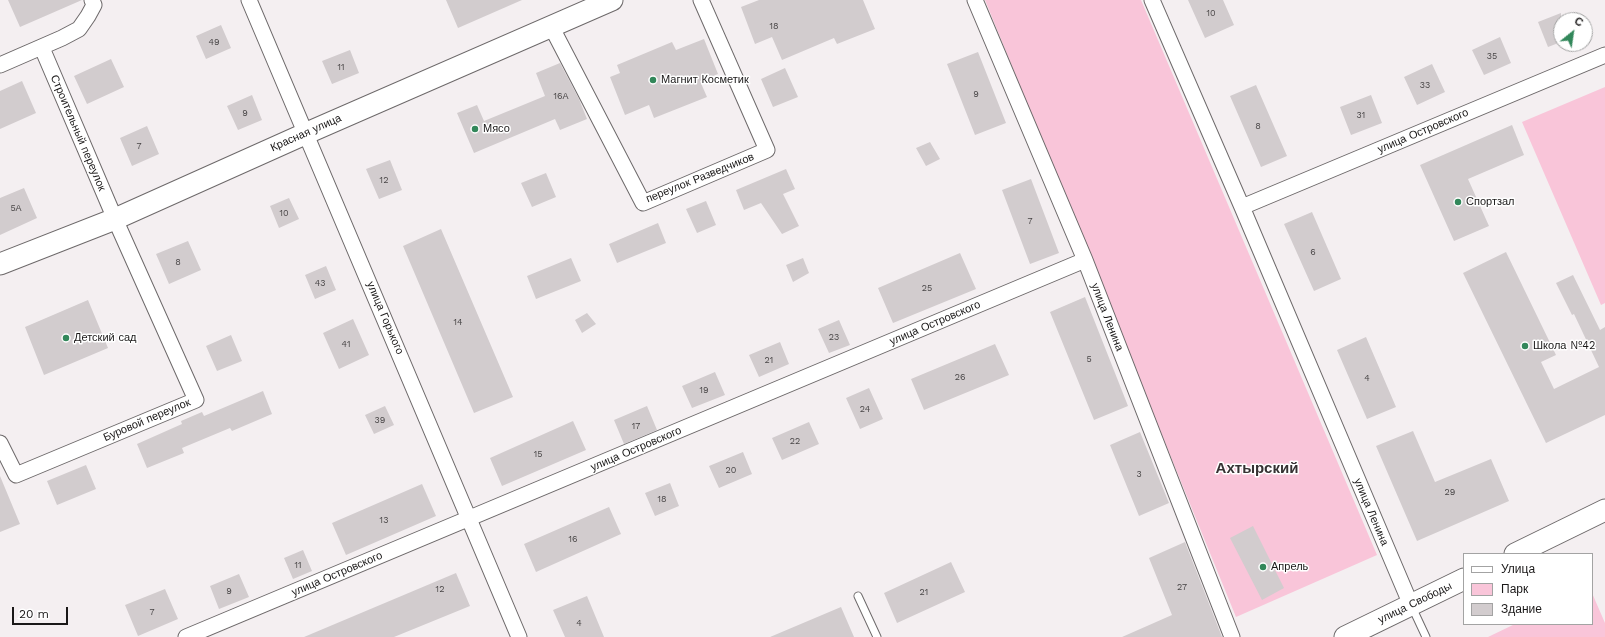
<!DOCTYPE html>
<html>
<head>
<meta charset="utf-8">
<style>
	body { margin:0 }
	#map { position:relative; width:1605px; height:637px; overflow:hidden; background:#f4eff1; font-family:"Work Sans",sans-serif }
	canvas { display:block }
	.legend { position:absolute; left:1463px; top:553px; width:130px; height:72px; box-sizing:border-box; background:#fff; border:1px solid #a3a3a3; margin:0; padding:5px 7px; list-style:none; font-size:12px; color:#1a1818 }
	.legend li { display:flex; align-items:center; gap:8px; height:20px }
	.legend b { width:20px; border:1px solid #a3a3a3 }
	.north { position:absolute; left:1553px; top:12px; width:40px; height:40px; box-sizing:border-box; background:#fff; border:1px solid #a3a3a3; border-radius:50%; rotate:30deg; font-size:11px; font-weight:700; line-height:16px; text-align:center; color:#1a1818 }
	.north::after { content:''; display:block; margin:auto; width:14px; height:18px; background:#32875a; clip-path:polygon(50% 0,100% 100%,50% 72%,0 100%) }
	.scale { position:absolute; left:12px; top:607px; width:56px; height:18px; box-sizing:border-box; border:2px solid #1a1818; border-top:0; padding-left:5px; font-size:12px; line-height:14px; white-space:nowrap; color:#1a1818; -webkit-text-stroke:3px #fff; paint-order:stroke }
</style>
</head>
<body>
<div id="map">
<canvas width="1605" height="637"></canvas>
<ul class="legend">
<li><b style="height:5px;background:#fff"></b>Улица</li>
<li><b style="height:11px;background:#f9c5d9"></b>Парк</li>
<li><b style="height:11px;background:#d2ccce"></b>Здание</li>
</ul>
<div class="north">С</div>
<div class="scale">20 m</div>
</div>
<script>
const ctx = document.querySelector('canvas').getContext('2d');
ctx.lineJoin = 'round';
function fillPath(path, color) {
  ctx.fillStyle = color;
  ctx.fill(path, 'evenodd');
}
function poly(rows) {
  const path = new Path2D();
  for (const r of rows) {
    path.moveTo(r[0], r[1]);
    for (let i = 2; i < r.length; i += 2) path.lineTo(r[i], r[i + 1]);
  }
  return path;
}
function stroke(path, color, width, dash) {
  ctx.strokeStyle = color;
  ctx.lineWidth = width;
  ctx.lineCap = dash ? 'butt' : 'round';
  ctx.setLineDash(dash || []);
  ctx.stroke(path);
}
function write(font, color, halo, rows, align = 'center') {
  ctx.font = font + ' "Work Sans",sans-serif';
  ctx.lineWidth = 3;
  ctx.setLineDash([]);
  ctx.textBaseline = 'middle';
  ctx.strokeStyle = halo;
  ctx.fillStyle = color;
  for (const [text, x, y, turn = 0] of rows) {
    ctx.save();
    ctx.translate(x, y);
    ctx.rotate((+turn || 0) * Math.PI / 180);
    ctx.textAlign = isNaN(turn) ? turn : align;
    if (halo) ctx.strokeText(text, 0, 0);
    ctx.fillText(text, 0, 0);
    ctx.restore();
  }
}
const green = poly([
	[985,0,1141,0,1377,555,1236,617],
	[1605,87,1605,303,1601,305,1522,122],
	[1592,593,1605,623,1605,637,1488,637,1515,624,1592,624]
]);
const building = poly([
	[8,0,82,0,20,27],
	[446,0,522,0,458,28],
	[759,0,863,0,875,29,837,44,834,38,782,60,772,37,755,44,741,7],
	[1188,0,1223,0,1234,25,1205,38],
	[1561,13,1561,42,1548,47,1538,22],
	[221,25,231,48,206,59,196,36],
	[1500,37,1511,63,1484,75,1472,50],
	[704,39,718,74,700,81,707,97,654,118,649,105,625,115,610,77,620,73,617,65,672,42,676,50],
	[350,50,359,73,332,84,322,61],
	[978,52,1006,123,975,135,947,64],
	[111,59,124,87,87,104,74,76],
	[560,63,579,99,587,119,560,130,555,119,474,153,457,113,477,105,484,121,545,96,536,73],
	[1432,64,1445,92,1417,105,1404,77],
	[785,68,798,97,773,107,761,79],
	[22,81,36,113,0,129,0,91],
	[1256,85,1287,156,1261,167,1230,96],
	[252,95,262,120,238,130,227,106],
	[1371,95,1382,123,1351,135,1340,107],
	[1512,125,1524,155,1468,179,1489,226,1454,241,1420,165],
	[147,126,159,154,132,166,120,138],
	[930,142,940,159,926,166,916,148],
	[390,160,402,190,379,199,366,169],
	[786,169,795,189,783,194,799,226,782,234,761,203,744,210,736,190],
	[546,173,556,197,532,207,521,183],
	[1031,179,1059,253,1030,264,1002,190],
	[24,188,37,218,0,235,0,198],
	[289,198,299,219,279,228,270,206],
	[706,201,716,225,697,233,686,209],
	[1312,212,1341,279,1314,291,1284,224],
	[658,223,666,243,617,263,609,244],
	[441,229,513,397,474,413,403,246],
	[188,241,201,270,169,284,156,254],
	[1506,252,1556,355,1541,362,1554,389,1599,367,1574,314,1572,315,1556,283,1573,275,1600,330,1605,327,1605,415,1546,443,1463,273],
	[960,253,976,289,893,323,878,288],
	[571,258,581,281,536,299,527,276],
	[803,258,809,273,793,282,786,265],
	[326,266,336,290,315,299,305,275],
	[1085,297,1128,406,1094,420,1050,312],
	[88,300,108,348,44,375,25,327],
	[587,313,596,324,582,333,575,320],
	[353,319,369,355,339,369,323,333],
	[839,320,850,345,829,353,818,329],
	[231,335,242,361,217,371,206,346],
	[1366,337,1396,407,1367,419,1337,350],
	[780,342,789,364,759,377,749,355],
	[995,344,1009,375,924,410,911,379],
	[715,372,725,395,692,408,682,386],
	[869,388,883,419,860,429,846,398],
	[263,391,272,414,232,431,230,428,182,448,184,453,147,468,137,444,182,424,181,421,202,412,204,416],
	[385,406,394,425,374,434,365,415],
	[647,406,657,430,624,444,614,420],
	[573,421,586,450,502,486,490,458],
	[809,422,819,444,782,460,772,438],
	[1413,431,1435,482,1491,459,1509,501,1417,541,1376,446],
	[1140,432,1169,503,1139,516,1110,445],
	[743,452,752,474,719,488,709,466],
	[86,465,96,489,57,505,47,481],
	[0,476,20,524,0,532],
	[670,483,679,506,655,516,645,493],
	[422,484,436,516,346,555,332,523],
	[609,507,621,534,536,572,524,544],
	[1253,526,1284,588,1262,600,1230,538],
	[1185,542,1222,637,1122,637,1172,615,1149,558],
	[303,550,312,571,293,579,284,558],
	[951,562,965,592,897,623,884,593],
	[456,573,470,606,394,637,304,637],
	[239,574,249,597,219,609,210,586],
	[165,589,178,619,138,636,125,605],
	[587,596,604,637,565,637,553,610],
	[841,607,854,637,770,637]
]);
const lane = poly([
	[858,596,877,637],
	[1412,607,1426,637]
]);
const street = poly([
	[249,0,519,637],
	[975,0,1085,260,1232,637],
	[1152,0,1242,207,1411,605],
	[551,26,643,203,767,150,701,0],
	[0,65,62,38,79,29,88,16,94,5,92,0],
	[1242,207,1605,55],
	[0,443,16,475,196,400,115,219,42,48],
	[186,637,1085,260]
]);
const secondary = poly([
	[0,264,115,219,307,133,612,0],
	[1515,554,1605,510],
	[1345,637,1464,579]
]);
const markers = [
	[653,80,4,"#32875a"],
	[475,129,4,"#32875a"],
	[1458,202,4,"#32875a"],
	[66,338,4,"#32875a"],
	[1525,346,4,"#32875a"],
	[1263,567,4,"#32875a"]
];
const numberNames = [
	["10",1211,13],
	["18",774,26],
	["49",214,42],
	["35",1492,56],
	["11",341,67],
	["33",1425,85],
	["9",976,94],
	["16А",561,96],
	["9",245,113],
	["31",1361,115],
	["8",1258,126],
	["7",139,146],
	["12",384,180],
	["5А",16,208],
	["10",284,213],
	["7",1030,221],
	["6",1313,252],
	["8",178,262],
	["43",320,283],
	["25",927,288],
	["14",458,322],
	["23",834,337],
	["41",346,344],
	["5",1089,359],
	["21",769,360],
	["26",960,377],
	["4",1367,378],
	["19",704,390],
	["24",865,409],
	["39",380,420],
	["17",636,426],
	["22",795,441],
	["15",538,454],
	["20",731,470],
	["3",1139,474],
	["29",1450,492],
	["18",662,499],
	["13",384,520],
	["16",573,539],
	["11",298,565],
	["27",1182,587],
	["12",440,589],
	["9",229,591],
	["21",924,592],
	["7",152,612],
	["4",579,623]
];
const poiNames = [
	["Магнит Косметик",661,80],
	["Мясо",483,129],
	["Спортзал",1466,202],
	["Детский сад",74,338],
	["Школа №42",1533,346],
	["Апрель",1271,567]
];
const streetNames = [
	["улица Островского",1423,131,-23],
	["Строительный переулок",78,133,67],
	["Красная улица",306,133,-24],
	["переулок Разведчиков",700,178,-22],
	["улица Ленина",1107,317,69],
	["улица Горького",385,318,67],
	["улица Островского",935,323,-23],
	["Буровой переулок",147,420,-23],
	["улица Островского",636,449,-23],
	["улица Ленина",1371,512,67],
	["улица Островского",337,574,-23],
	["улица Свободы",1415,603,-26]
];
const districtNames = [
	["Ахтырский",1257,469]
];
fillPath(green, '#f9c5d9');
fillPath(building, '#d2ccce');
stroke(lane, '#6d696a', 9);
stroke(street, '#6d696a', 17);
stroke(secondary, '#6d696a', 23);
stroke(lane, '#fff', 7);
stroke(street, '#fff', 15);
stroke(secondary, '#fff', 21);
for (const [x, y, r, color] of markers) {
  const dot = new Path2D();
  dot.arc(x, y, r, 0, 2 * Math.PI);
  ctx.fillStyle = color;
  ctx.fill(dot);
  stroke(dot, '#fff', 1.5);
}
write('9px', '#484546', null, numberNames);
write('11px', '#1a1818', '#fff', poiNames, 'left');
write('11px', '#1a1818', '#fff', streetNames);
write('bold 15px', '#363233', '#fff', districtNames);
</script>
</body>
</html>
